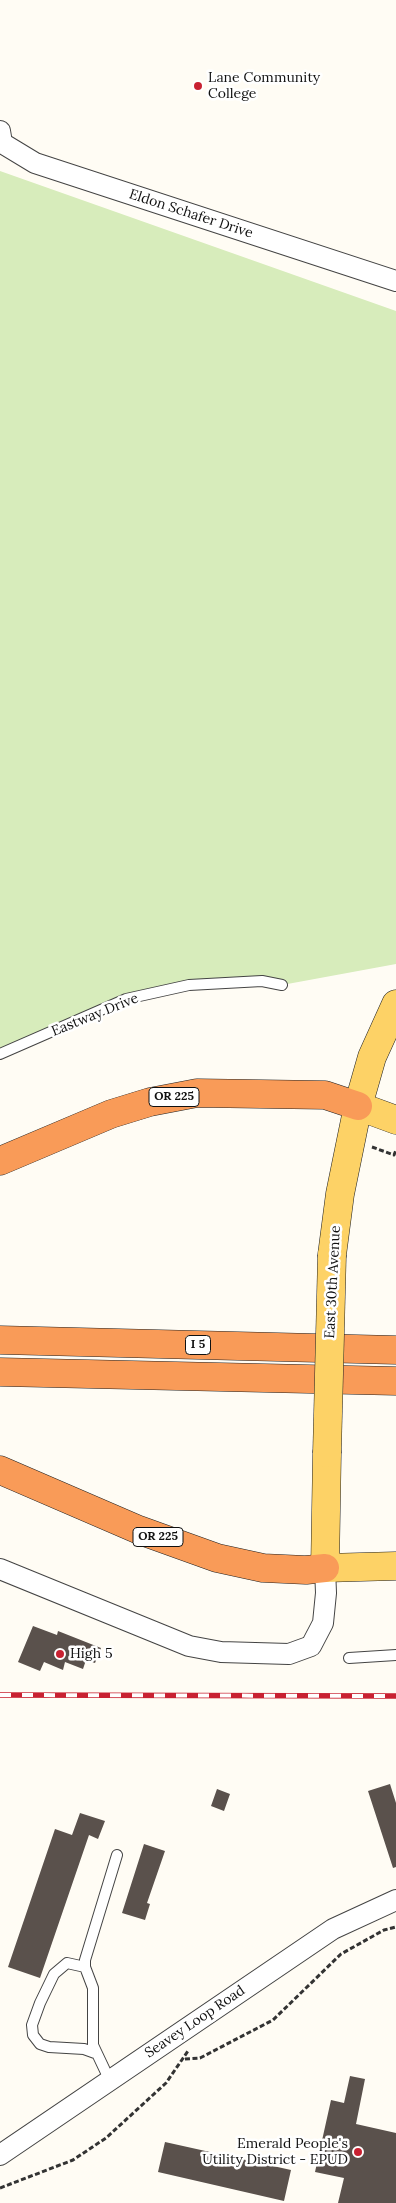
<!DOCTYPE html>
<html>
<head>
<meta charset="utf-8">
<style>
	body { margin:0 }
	canvas { display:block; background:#fffcf4 }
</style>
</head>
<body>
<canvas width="396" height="2203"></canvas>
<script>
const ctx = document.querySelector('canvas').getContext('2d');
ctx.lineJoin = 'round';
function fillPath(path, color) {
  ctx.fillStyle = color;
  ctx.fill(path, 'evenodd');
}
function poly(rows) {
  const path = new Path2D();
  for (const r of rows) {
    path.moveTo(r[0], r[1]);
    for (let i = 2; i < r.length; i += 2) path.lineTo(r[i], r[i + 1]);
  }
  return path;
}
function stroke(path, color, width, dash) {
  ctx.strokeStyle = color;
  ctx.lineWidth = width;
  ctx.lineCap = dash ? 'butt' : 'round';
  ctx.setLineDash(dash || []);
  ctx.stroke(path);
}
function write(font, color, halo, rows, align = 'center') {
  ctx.font = font + ' Lora,serif';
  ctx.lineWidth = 5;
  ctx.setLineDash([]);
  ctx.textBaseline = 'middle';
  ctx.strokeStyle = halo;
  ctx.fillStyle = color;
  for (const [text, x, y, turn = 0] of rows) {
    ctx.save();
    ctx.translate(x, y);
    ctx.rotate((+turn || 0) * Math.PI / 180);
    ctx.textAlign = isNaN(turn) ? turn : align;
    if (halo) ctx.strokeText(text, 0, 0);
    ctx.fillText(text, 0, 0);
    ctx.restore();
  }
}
const green = poly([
	[0,171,396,311,396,964,282,985,189,985,126,999,0,1054]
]);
const building = poly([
	[33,1626,57,1635,58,1631,101,1648,95,1663,86,1660,83,1669,65,1662,63,1670,44,1662,40,1671,18,1662],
	[390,1784,396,1803,396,1867,393,1868,368,1791],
	[217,1789,230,1794,224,1811,211,1806],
	[80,1813,105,1821,98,1839,89,1835,40,1978,8,1967,55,1829,72,1835],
	[144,1844,165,1851,147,1903,150,1904,145,1920,122,1913],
	[350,2076,365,2079,356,2124,396,2133,396,2203,338,2203,344,2178,315,2172,331,2100,344,2103],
	[165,2142,291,2170,284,2201,158,2172]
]);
const path = poly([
	[372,1147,394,1155,396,1150],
	[185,2059,200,2058,273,2020,341,1954,384,1930,396,1927],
	[0,2188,73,2160,106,2138,166,2083,188,2051]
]);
const service = poly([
	[0,1054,126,999,189,985,262,981,282,985],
	[349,1658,396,1655],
	[85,1967,67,1963,54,1974,40,2003,32,2025,33,2035,40,2044,49,2047,84,2049,95,2053],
	[110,2081,93,2045,93,1988,85,1967,85,1960,117,1855]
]);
const minor = poly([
	[0,131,2,143,35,163,396,281],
	[0,1569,189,1646,221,1652,289,1654,311,1646,323,1623,326,1593,325,1568],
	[0,2155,333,1929,396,1900]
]);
const primary = poly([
	[358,1106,396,1120],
	[332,1255,340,1194,358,1106,372,1057,396,1004],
	[327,1453,325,1568,396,1566]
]);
const motorway = poly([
	[0,1161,111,1114,150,1102,197,1093,325,1095,358,1106],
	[0,1340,396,1350],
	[0,1372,396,1381],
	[0,1470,139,1530,217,1558,263,1568,306,1570,325,1568]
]);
const rail = poly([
	[0,1695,396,1696]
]);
const primaryBridge = poly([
	[327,1453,332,1255]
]);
const markers = [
	[198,86,5,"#c82131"],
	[60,1654,5,"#c82131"],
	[358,2152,5,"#c82131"]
];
const shields = [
	[174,1097,50],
	[198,1345,25],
	[158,1537,50]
];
const shieldNames = [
	["OR 225",174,1097],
	["I 5",198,1345],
	["OR 225",158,1537]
];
const poiNames = [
	["Lane Community",208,78],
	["College",208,94],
	["High 5",70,1654],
	["Emerald People's",348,2144,"right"],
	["Utility District - EPUD",348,2160,"right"]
];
const streetNames = [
	["Eldon Schafer Drive",191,214,18],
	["Eastway Drive",95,1015,-22],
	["East 30th Avenue",333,1282,-87],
	["Seavey Loop Road",195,2022,-34]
];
fillPath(green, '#d7ecbb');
fillPath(building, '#5a514c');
stroke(service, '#444', 12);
stroke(minor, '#444', 22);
stroke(primary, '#222', 29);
stroke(motorway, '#222', 29);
stroke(path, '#333', 3, [5, 2.5]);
stroke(service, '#fff', 10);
stroke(minor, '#fff', 20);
stroke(primary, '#fdd266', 28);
stroke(motorway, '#f99b58', 28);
stroke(rail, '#c82131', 5.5);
stroke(rail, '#fff', 4, [11]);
stroke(primaryBridge, '#222', 29, []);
stroke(primaryBridge, '#fdd266', 28);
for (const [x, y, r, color] of markers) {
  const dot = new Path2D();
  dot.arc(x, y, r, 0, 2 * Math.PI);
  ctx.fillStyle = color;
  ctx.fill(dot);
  stroke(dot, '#fff', 2);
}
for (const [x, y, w] of shields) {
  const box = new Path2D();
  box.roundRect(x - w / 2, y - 9.5, w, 19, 4);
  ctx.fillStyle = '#fff';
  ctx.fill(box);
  stroke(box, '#111', 1);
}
write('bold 12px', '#111', null, shieldNames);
write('14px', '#111', '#fff', poiNames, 'left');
write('14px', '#111', '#fff', streetNames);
</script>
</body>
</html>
